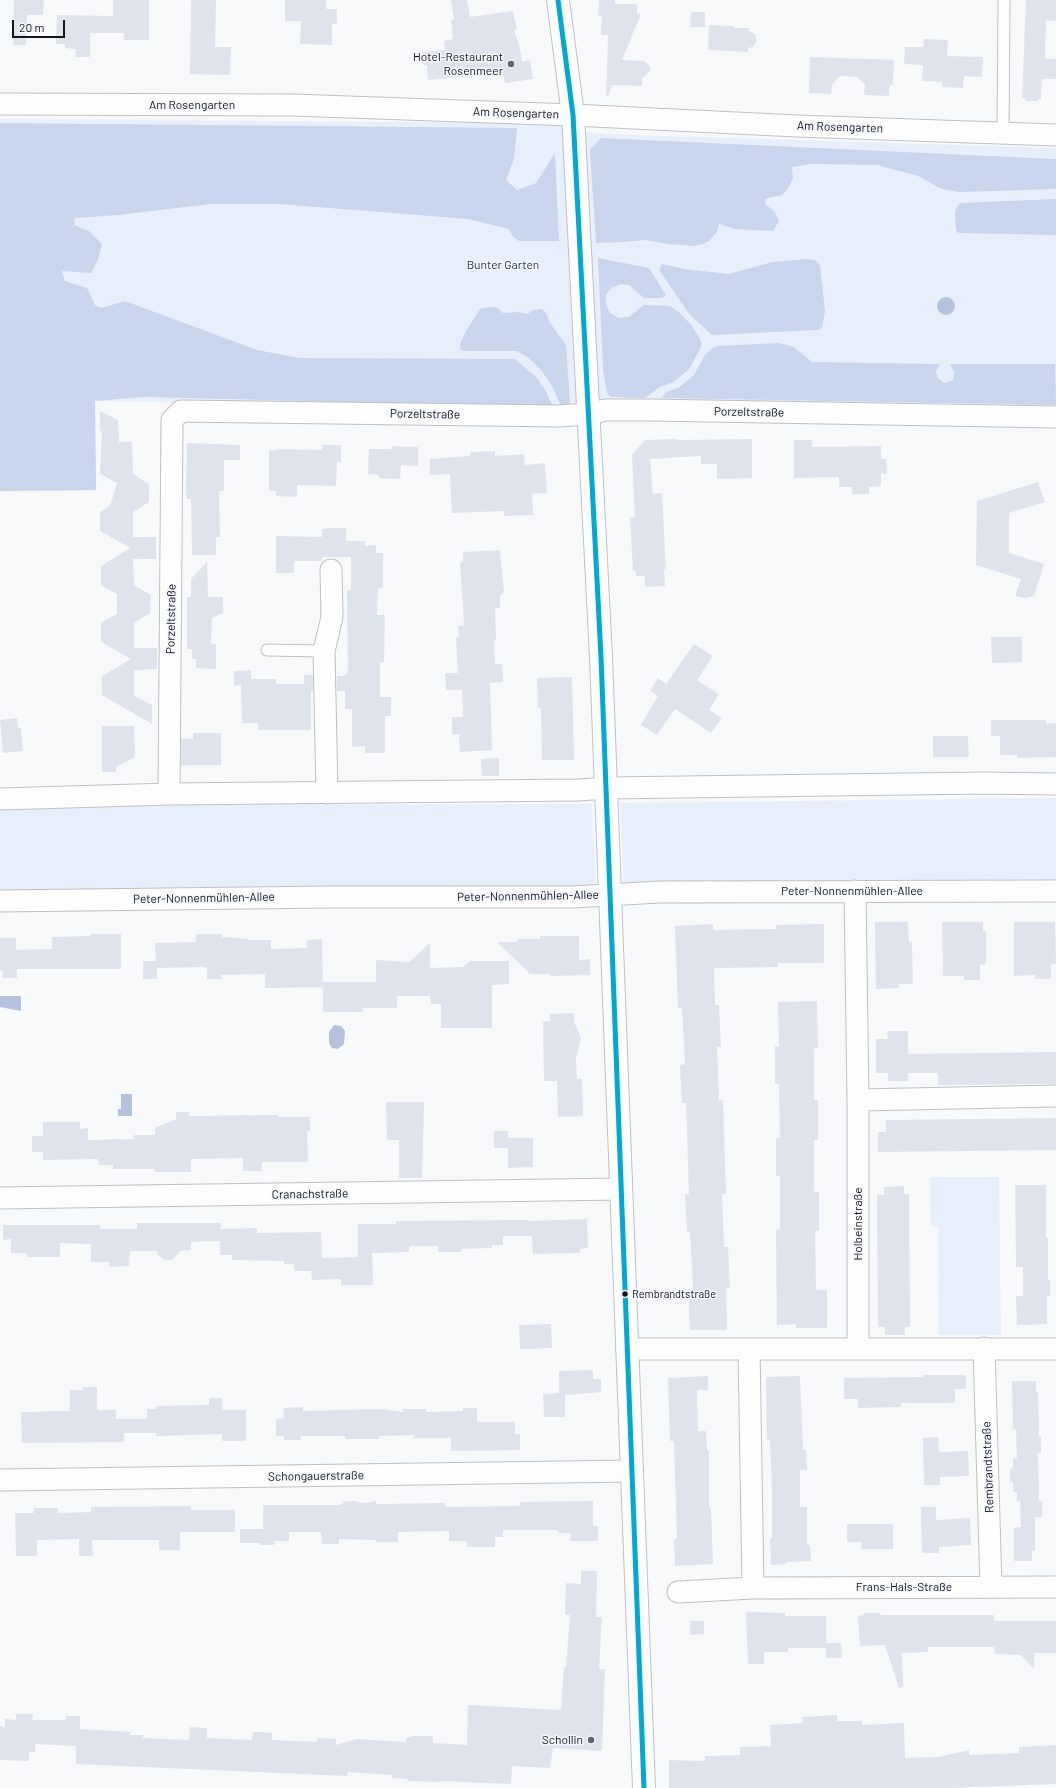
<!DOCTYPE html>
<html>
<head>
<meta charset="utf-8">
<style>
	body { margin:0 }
	#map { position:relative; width:1056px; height:1788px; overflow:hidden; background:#f7f9fb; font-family:Barlow,sans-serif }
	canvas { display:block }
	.scale { position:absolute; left:12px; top:20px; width:53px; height:18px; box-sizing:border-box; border:2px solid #13161a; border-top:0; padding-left:5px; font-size:12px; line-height:14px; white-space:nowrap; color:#13161a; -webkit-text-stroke:3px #f5f8fd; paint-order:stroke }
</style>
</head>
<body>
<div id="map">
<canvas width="1056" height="1788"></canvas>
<div class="scale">20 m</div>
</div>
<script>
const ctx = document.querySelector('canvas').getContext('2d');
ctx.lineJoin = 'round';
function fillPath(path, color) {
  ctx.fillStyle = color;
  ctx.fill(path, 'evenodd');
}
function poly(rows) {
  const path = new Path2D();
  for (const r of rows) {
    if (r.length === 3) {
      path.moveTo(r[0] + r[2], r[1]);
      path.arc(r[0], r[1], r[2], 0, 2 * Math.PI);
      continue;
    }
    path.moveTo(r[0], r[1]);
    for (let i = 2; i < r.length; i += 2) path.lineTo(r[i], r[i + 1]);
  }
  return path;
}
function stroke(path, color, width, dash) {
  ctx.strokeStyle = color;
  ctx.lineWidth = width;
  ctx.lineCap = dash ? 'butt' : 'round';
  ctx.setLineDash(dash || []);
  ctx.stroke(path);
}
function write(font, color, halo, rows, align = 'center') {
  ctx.font = font + ' Barlow,sans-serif';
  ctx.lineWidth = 3;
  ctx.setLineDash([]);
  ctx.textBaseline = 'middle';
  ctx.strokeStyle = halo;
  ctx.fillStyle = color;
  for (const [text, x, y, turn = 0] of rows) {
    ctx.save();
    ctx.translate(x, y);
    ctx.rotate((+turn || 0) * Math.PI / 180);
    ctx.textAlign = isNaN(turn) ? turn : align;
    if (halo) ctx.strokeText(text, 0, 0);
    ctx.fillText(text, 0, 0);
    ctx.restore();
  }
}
const green = poly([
	[0,119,546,123,600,134,1056,148,1056,408,562,409,95,401,96,490,0,491],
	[1056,798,1056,886,624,891,620,803],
	[592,804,596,887,0,896,0,805],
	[930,1177,999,1177,1001,1335,939,1335,938,1226,931,1225]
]);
const forest = poly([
	[0,123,517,128,514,159,506,180,517,190,536,183,555,153,559,241,519,241,513,237,509,229,468,219,279,204,211,204,118,215,75,218,74,225,89,231,102,244,98,260,91,273,62,271,65,281,87,288,95,305,101,308,125,301,257,350,300,358,515,359,535,376,545,389,553,407,144,397,95,401,96,490,0,491],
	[601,138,1056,159,1056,189,959,192,942,189,918,176,877,165,812,164,792,167,793,178,789,187,782,195,768,198,765,200,766,205,774,211,779,221,773,231,735,229,719,224,717,232,709,241,703,244,693,246,669,244,644,240,623,242,596,243,590,150],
	[1056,199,1056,235,959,233,956,231,955,213,956,208,960,203],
	[598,258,649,268,666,295,662,298,644,298,629,285,621,284,611,288,606,295,606,305,610,313,619,318,629,317,644,305,670,306,679,312,692,326,700,339,702,344,700,349,689,369,674,382,660,387,645,398,612,397,608,395,606,389,603,369],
	[807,259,815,260,820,265,825,311,822,328,817,330,712,335,690,315,659,270,662,264,684,269,729,274,772,262],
	[490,307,498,308,503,313,518,312,527,314,534,310,542,309,547,315,550,323,566,345,570,404,561,406,552,386,541,370,529,358,517,351,464,351,460,349,460,344,466,331,480,309],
	[779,343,794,347,812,362,940,364,936,371,937,377,944,383,953,380,954,372,950,364,1055,364,1056,405,662,398,666,392,678,388,694,375,705,355,713,348,718,346]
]);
const water = poly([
	[946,306,9],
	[0,996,21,996,21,1011,0,1007],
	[334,1025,341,1026,345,1031,344,1044,338,1049,332,1048,329,1043,329,1032],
	[121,1094,132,1094,132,1116,118,1116,118,1109,121,1109]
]);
const building = poly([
	[14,0,44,0,43,15,27,15,26,45,13,45],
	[113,0,149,0,149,40,124,40,124,33,90,33,90,57,75,57,76,49,65,48,65,44,56,44,57,15,113,16],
	[191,0,216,0,215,47,231,47,230,75,190,74],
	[285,0,326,0,326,9,337,9,337,24,332,24,332,45,300,44,301,21,285,21],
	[451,0,467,0,470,17,513,11,517,30,514,30,519,44,522,62,530,60,533,79,505,83,503,73,428,80,427,65,423,65,422,52,445,50,444,41,453,39,451,20,454,19],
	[599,0,615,0,615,4,637,4,637,14,641,14,622,60,644,61,650,66,650,71,642,78,642,86,612,85,608,97,606,96,608,35,601,35,602,16,598,15],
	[1026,0,1056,0,1056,21,1046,20,1045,59,1056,59,1056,79,1042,79,1041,99,1038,99,1038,101,1026,101,1025,98,1022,98],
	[691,12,705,12,705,27,690,27],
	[709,25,734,26,734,28,749,28,749,31,755,34,757,41,753,47,748,48,748,52,708,50],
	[924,39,948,40,947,56,983,57,982,77,964,76,963,88,942,87,942,82,922,81,923,65,904,64,905,47,923,47],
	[810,57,894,60,893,85,890,85,889,96,864,95,865,85,857,77,840,76,832,85,831,94,809,93],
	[100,411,118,420,119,442,132,442,133,474,149,484,149,502,133,512,133,537,156,537,156,559,133,559,134,585,151,595,150,613,134,623,134,648,157,648,157,669,134,670,134,696,152,705,152,724,102,695,102,676,131,659,101,642,101,623,117,614,117,594,101,585,101,566,130,548,100,531,100,512,110,506,117,483,100,474,102,431,100,431],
	[677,439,678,440,752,439,752,478,717,479,717,464,701,464,701,456,650,459,653,494,662,493,666,569,664,569,665,586,645,587,645,576,636,576,636,571,633,570,630,517,635,517,632,455,645,440],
	[794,440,812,440,812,447,881,446,881,459,886,459,887,474,881,473,881,486,869,487,869,494,852,494,852,487,839,487,839,477,794,478],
	[187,443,240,445,240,460,224,460,224,491,219,491,220,537,216,537,216,555,192,555,191,499,187,499,186,490],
	[322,445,341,445,341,462,337,462,336,486,297,485,297,497,276,496,276,491,269,491,269,450,277,450,277,449,322,450],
	[392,446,418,447,418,466,401,465,400,479,379,478,379,475,368,474,369,449,392,449],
	[495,451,495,456,524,454,525,465,545,463,547,493,532,494,533,515,504,516,504,511,452,513,450,474,430,475,430,459,470,456,470,452],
	[1038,482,1045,502,1009,513,1009,553,1044,564,1034,596,1026,598,1015,596,1021,579,976,565,977,501],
	[329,528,346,528,346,541,365,541,365,546,376,545,376,553,383,553,383,588,378,588,377,615,385,615,384,663,380,662,380,697,391,697,391,716,385,716,385,753,365,753,365,746,352,747,352,709,345,709,345,691,337,691,337,676,345,676,345,673,348,673,347,590,351,590,351,557,322,557,322,561,294,561,294,573,276,573,276,536,322,537,322,529],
	[500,550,504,592,500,596,500,608,495,608,496,639,494,643,495,664,502,664,503,682,490,683,492,750,460,752,459,734,452,735,452,717,463,717,462,690,446,690,445,673,458,673,456,637,459,637,458,626,464,625,460,562,463,562,463,552],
	[207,562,208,597,223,597,223,613,212,618,211,644,216,644,216,669,196,668,196,659,192,659,192,649,187,649,187,597,191,597,191,579],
	[991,637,1022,637,1022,662,992,663],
	[694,644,713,656,697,680,719,694,709,710,722,718,711,733,675,709,657,735,641,725,658,696,650,691,658,678,666,684],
	[251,670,251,679,276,679,276,684,304,684,304,675,313,675,313,691,311,691,311,730,258,730,258,723,242,723,241,685,234,686,234,671],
	[572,677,574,760,542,760,541,708,538,708,537,678],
	[17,718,18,728,21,728,23,751,3,753,0,720],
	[991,720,1046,720,1046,724,1056,723,1056,757,1017,758,1017,755,1000,755,1000,736,991,736],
	[102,726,134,726,135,757,116,767,116,772,102,772],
	[193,733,221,733,221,765,181,765,181,739,193,739],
	[933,736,968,736,969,757,933,757],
	[499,758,499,776,482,776,481,759],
	[875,922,908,922,909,942,912,942,913,984,899,984,899,988,876,989],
	[942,922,983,922,983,931,986,931,986,964,980,965,980,980,964,980,964,976,943,976],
	[1014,922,1055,922,1056,964,1051,964,1051,979,1035,979,1035,975,1014,976],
	[713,924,713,930,776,929,776,925,824,924,824,963,778,963,778,967,714,968,715,1005,719,1005,721,1047,717,1047,719,1101,723,1100,726,1194,722,1194,724,1247,728,1247,730,1288,726,1289,727,1330,690,1330,688,1289,693,1289,690,1232,687,1232,685,1194,689,1194,686,1103,682,1103,680,1065,685,1064,682,1008,678,1008,675,926],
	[91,934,121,934,121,969,17,969,17,978,2,978,3,971,0,971,0,938,16,938,16,950,52,949,52,937,91,936],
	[196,934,222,934,222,937,248,939,248,940,271,940,271,949,307,948,307,940,322,939,323,987,265,988,265,974,221,975,222,979,207,979,207,968,204,967,157,968,157,979,143,979,143,961,156,961,155,943,196,942],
	[540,936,579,936,579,960,590,959,590,975,551,976,549,974,530,974,497,942,518,942,517,939,540,939],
	[430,943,430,968,463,967,470,961,509,961,509,984,492,985,492,1028,441,1028,441,1004,431,1004,430,996,397,996,397,1008,363,1008,363,1012,323,1012,323,982,376,982,376,960,409,962],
	[817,1001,818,1048,814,1048,814,1100,818,1100,818,1140,814,1140,814,1192,819,1192,819,1231,815,1231,816,1290,827,1290,827,1328,796,1328,796,1324,777,1325,776,1230,780,1229,780,1176,776,1176,776,1138,780,1138,779,1084,775,1084,775,1046,779,1047,778,1002],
	[574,1013,574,1022,581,1038,576,1058,577,1079,582,1079,583,1116,558,1117,557,1081,544,1081,543,1022,550,1021,550,1014],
	[887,1031,908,1031,908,1054,1056,1052,1056,1084,938,1085,938,1073,908,1073,908,1081,888,1081,888,1073,876,1073,876,1039,888,1039],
	[386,1102,424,1102,422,1178,399,1178,399,1140,387,1140],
	[176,1112,189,1112,189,1116,278,1115,278,1117,310,1117,310,1131,307,1131,308,1162,262,1162,262,1171,243,1171,243,1158,191,1159,191,1172,155,1172,155,1169,113,1169,113,1165,99,1165,98,1159,43,1160,43,1152,32,1152,32,1136,43,1136,43,1122,80,1122,80,1129,88,1128,88,1140,134,1139,134,1135,155,1135,155,1128,176,1119],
	[1056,1118,1056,1150,878,1152,878,1132,886,1132,886,1120],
	[494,1131,508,1131,508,1138,533,1138,533,1167,508,1168,508,1148,494,1148],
	[1015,1185,1046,1185,1046,1238,1048,1238,1048,1280,1050,1280,1050,1296,1047,1296,1047,1324,1017,1325,1016,1296,1023,1296,1023,1267,1016,1267],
	[904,1186,904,1194,909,1194,910,1327,905,1327,905,1335,885,1335,885,1327,878,1327,877,1195,884,1195,884,1187],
	[587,1219,588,1248,580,1249,580,1253,533,1254,532,1236,503,1236,503,1245,492,1245,492,1248,461,1249,461,1252,438,1252,438,1246,409,1246,409,1252,372,1253,373,1285,341,1285,341,1279,312,1280,311,1271,294,1271,294,1264,284,1264,284,1261,232,1260,232,1255,220,1255,220,1241,191,1242,191,1250,180,1251,172,1260,165,1260,158,1255,157,1251,130,1251,129,1266,109,1267,109,1262,91,1262,91,1244,60,1243,60,1257,27,1257,27,1253,11,1253,11,1239,3,1240,3,1225,100,1225,100,1229,137,1229,137,1223,221,1223,220,1229,257,1228,257,1233,321,1232,322,1258,358,1257,358,1224,396,1224,396,1221,528,1220,528,1221],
	[551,1324,552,1348,520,1349,519,1325],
	[593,1370,593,1379,601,1379,601,1392,565,1395,565,1417,544,1417,543,1394,559,1393,559,1371],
	[923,1375,966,1375,966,1389,955,1389,955,1403,901,1403,901,1407,858,1408,858,1399,844,1399,844,1378,923,1377],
	[708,1376,708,1390,697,1390,698,1431,706,1431,707,1450,709,1450,709,1507,711,1507,713,1564,675,1566,674,1539,677,1539,674,1441,670,1441,668,1378],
	[800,1376,803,1450,806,1450,807,1470,800,1470,800,1507,807,1507,807,1545,810,1545,811,1561,786,1562,785,1564,771,1565,770,1538,772,1538,772,1489,770,1440,767,1440,766,1377],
	[1012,1381,1036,1381,1036,1392,1038,1392,1039,1437,1041,1437,1041,1453,1038,1453,1039,1501,1042,1501,1042,1517,1035,1517,1035,1551,1032,1551,1032,1561,1014,1561,1014,1528,1021,1527,1020,1501,1017,1501,1017,1492,1013,1492,1013,1482,1010,1482,1010,1469,1013,1468,1013,1458,1017,1458,1016,1429,1013,1429],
	[83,1387,97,1387,97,1410,116,1410,116,1419,147,1419,147,1409,156,1409,156,1406,209,1405,209,1398,222,1398,223,1410,246,1410,246,1441,222,1441,222,1434,156,1436,156,1433,124,1433,124,1442,22,1443,21,1412,70,1411,70,1390,83,1390],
	[303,1407,303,1411,379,1409,403,1412,403,1409,426,1409,426,1412,463,1411,463,1408,477,1408,477,1422,515,1422,515,1434,520,1434,520,1450,451,1451,451,1438,414,1438,414,1435,379,1436,379,1439,345,1439,345,1436,300,1436,301,1440,284,1440,284,1436,276,1436,276,1419,284,1418,283,1408],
	[938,1437,939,1452,968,1451,969,1476,940,1477,940,1485,924,1485,923,1438],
	[353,1501,365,1503,376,1501,376,1504,445,1503,445,1507,520,1506,520,1502,593,1501,593,1526,598,1526,598,1541,570,1541,571,1533,558,1533,558,1530,503,1530,503,1537,495,1537,495,1547,467,1547,467,1541,449,1541,449,1531,398,1532,398,1542,376,1542,376,1540,339,1539,339,1544,322,1544,321,1532,289,1532,289,1541,274,1541,274,1545,260,1545,260,1543,240,1543,240,1529,263,1529,263,1505,340,1505,343,1504,343,1502],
	[191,1506,191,1510,235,1510,235,1532,180,1532,180,1550,159,1550,159,1540,92,1540,93,1556,79,1556,79,1539,37,1540,37,1556,16,1556,15,1513,34,1513,34,1508,58,1508,58,1513,91,1512,91,1507],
	[921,1507,936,1507,936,1520,970,1518,971,1545,939,1547,939,1553,922,1553],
	[847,1524,893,1524,893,1549,861,1549,862,1542,847,1542],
	[581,1571,597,1571,596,1617,602,1617,599,1669,605,1669,602,1751,553,1748,550,1768,512,1766,511,1784,439,1781,439,1782,407,1781,408,1779,392,1778,393,1775,348,1772,347,1776,76,1764,76,1746,35,1744,35,1752,29,1752,29,1761,0,1760,0,1726,5,1727,5,1719,16,1720,16,1714,33,1714,32,1720,66,1720,66,1716,80,1716,80,1729,130,1732,130,1735,143,1735,143,1738,189,1740,190,1727,207,1728,207,1738,252,1740,253,1732,262,1732,272,1733,272,1740,317,1742,317,1738,336,1739,336,1745,357,1739,406,1742,406,1738,413,1736,433,1736,433,1743,467,1745,468,1705,561,1710,564,1667,566,1667,570,1615,565,1615,566,1583,581,1584],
	[746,1612,785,1613,785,1616,826,1616,826,1643,841,1643,842,1658,826,1658,826,1648,788,1648,788,1652,764,1652,764,1664,748,1664],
	[864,1613,881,1613,880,1615,994,1615,994,1621,1056,1621,1056,1653,1034,1653,1034,1669,1021,1655,995,1654,994,1647,928,1647,928,1652,902,1653,903,1687,899,1688,885,1645,860,1646,858,1616,864,1615],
	[690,1621,704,1621,704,1634,690,1635],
	[837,1715,837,1721,862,1721,862,1725,904,1723,905,1758,939,1757,969,1750,969,1755,1019,1753,1019,1747,1056,1745,1056,1784,949,1788,669,1788,669,1760,705,1761,705,1756,740,1755,740,1747,771,1746,770,1725,802,1723,802,1717]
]);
const lane = poly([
	[1003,133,1004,0],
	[267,650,324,651]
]);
const street = poly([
	[0,104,293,105,573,115,797,126,1056,135],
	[327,793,324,651,332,617,331,570],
	[169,794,172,420,181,411,559,416,589,414,605,410,650,410,1056,417],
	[0,799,169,794,578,790,607,788,983,783,1056,784],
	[855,891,858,1100,858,1348],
	[0,901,331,897,572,897,659,892,1056,891],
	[858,1100,1056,1096],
	[0,1198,620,1189],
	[984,1348,991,1587],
	[627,1349,1056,1349],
	[749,1349,753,1588],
	[0,1480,632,1471],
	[678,1592,753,1588,1056,1587]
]);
const secondary = poly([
	[558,0,573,115,601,657,644,1788]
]);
const bus1 = poly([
	[558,0,573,115,601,657,644,1788]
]);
const markers = [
	[511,64,4,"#636569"],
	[625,1294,3.5,"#13161a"],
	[591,1740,4,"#636569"]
];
const busNames = [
	["Rembrandtstraße",632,1294]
];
const poiNames = [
	["Hotel-Restaurant",503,57],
	["Rosenmeer",503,71],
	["Schollin",583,1740]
];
const streetNames = [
	["Am Rosengarten",192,105],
	["Am Rosengarten",516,113,2],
	["Am Rosengarten",840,127,2],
	["Porzeltstraße",749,412,1],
	["Porzeltstraße",425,414,1],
	["Porzeltstraße",171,619,-89],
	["Peter-Nonnenmühlen-Allee",852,891],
	["Peter-Nonnenmühlen-Allee",528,896,-1],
	["Peter-Nonnenmühlen-Allee",204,898,-1],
	["Cranachstraße",310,1194,-1],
	["Holbeinstraße",858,1224,-90],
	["Rembrandtstraße",988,1467,-92],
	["Schongauerstraße",316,1476,-1],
	["Frans-Hals-Straße",904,1587]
];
const parkNames = [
	["Bunter Garten",503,265]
];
fillPath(green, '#e8effc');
fillPath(forest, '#c9d5ec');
fillPath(water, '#b4c2de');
fillPath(building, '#dfe4ec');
stroke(lane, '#bec0c3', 13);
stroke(street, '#bec0c3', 23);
stroke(secondary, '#bec0c3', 24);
stroke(lane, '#fefefe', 11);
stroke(street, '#fefefe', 21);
stroke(secondary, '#fefefe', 22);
stroke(bus1, '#00a9ce', 5);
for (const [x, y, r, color] of markers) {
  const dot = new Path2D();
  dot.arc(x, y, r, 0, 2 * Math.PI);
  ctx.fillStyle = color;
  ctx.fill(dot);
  stroke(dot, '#f5f8fd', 1.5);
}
write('11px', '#13161a', '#f5f8fd', busNames, 'left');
write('12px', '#13161a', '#f5f8fd', poiNames, 'right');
write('12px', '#13161a', '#f5f8fd', streetNames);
write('12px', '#1c3363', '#f5f8fd', parkNames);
</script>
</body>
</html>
